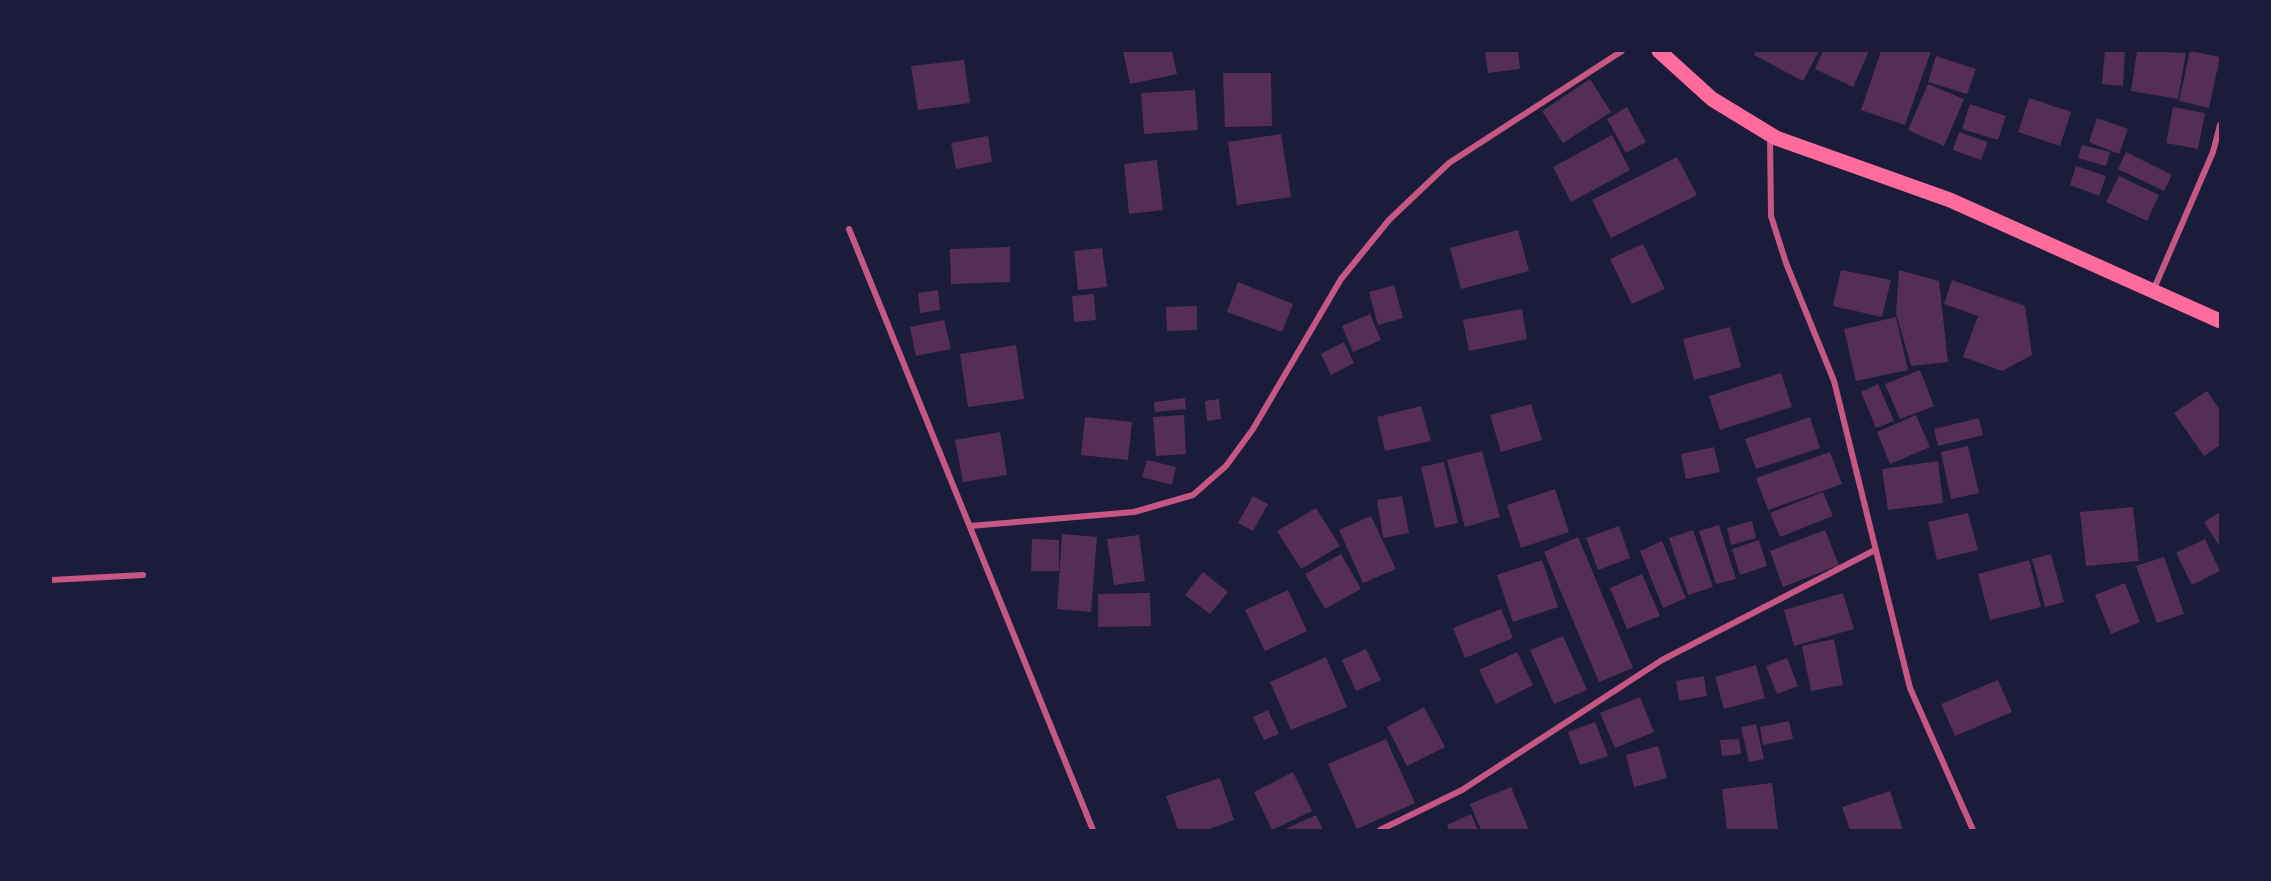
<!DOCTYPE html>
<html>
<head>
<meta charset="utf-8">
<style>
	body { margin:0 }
	#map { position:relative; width:2271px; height:881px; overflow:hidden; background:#1b1b3a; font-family:"PT Serif",serif }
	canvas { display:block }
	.frame { position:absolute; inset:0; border:52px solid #1b1b3a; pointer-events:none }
</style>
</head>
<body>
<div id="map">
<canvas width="2271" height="881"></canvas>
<div class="frame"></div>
</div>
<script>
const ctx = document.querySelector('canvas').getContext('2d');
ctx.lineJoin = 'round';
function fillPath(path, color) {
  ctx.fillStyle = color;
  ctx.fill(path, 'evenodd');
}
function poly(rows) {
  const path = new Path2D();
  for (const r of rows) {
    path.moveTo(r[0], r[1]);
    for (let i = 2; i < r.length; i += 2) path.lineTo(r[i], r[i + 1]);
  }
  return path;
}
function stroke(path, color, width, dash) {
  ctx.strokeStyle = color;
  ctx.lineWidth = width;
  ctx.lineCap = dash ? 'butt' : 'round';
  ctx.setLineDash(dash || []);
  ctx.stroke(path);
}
const building = poly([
	[1123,51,1172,51,1177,74,1130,84],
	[1485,51,1518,51,1520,69,1488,73],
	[1756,51,1819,51,1803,81,1754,55],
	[1823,51,1869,51,1853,87,1815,69],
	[1881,51,1931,51,1905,125,1861,110],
	[2105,51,2125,51,2123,86,2102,84],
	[2137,51,2186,53,2178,99,2131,91],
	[2190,51,2220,57,2209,108,2179,101],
	[1936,56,1976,69,1967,94,1928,82],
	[964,60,970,103,918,110,911,66],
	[1223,73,1271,73,1272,126,1225,127],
	[1590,79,1611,112,1563,143,1542,111],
	[1928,84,1964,99,1944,146,1908,130],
	[1195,90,1198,130,1144,134,1141,93],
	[2029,98,2071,112,2060,146,2018,132],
	[1970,104,2006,116,1998,140,1962,129],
	[1627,107,1646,142,1626,153,1607,119],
	[2173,107,2205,113,2198,149,2166,143],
	[2097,118,2128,129,2119,154,2089,142],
	[1959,132,1988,142,1981,160,1953,150],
	[1281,134,1291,197,1237,205,1228,142],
	[1612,135,1630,170,1571,202,1553,167],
	[988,136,992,162,956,169,951,143],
	[2082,145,2110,152,2106,166,2078,158],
	[2126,152,2172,175,2164,191,2118,169],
	[1677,157,1697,195,1611,238,1592,200],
	[1157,160,1163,210,1129,214,1124,164],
	[2076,166,2106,176,2099,196,2070,185],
	[2119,176,2159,195,2147,221,2106,202],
	[1518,230,1529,271,1461,289,1450,248],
	[1643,244,1665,289,1632,304,1610,259],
	[1010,247,1010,282,951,284,950,249],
	[1102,248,1107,287,1078,290,1074,251],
	[1841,270,1891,280,1882,317,1833,306],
	[1899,270,1939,281,1948,362,1911,366,1896,313],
	[1952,280,2025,306,2032,355,2002,371,1963,357,1978,316,1944,304],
	[1238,282,1293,304,1282,332,1227,312],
	[1394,285,1403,318,1378,325,1369,292],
	[938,290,940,310,920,313,918,293],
	[1094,294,1096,320,1074,322,1072,296],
	[1197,306,1197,330,1167,331,1166,307],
	[1522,309,1527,339,1469,351,1463,320],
	[1370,314,1381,340,1353,352,1342,326],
	[1896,317,1908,370,1856,381,1844,329],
	[944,320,951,349,916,356,910,327],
	[1730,327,1741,367,1694,380,1683,339],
	[1344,342,1354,363,1331,375,1321,354],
	[1016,345,1024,399,968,407,960,354],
	[1920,370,1934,406,1900,419,1885,384],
	[1781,373,1792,407,1720,430,1709,396],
	[1878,384,1894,421,1876,428,1861,392],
	[2207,391,2220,410,2220,445,2204,456,2174,413],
	[1185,398,1186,409,1155,412,1154,402],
	[1219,399,1221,419,1207,421,1205,401],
	[1531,404,1542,440,1501,452,1490,415],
	[1421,406,1431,441,1385,451,1377,417],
	[1184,415,1186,454,1156,456,1153,417],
	[1916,415,1930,447,1890,464,1877,432],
	[1085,417,1132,422,1128,460,1081,455],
	[1810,417,1820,448,1756,469,1745,439],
	[1979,418,1983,435,1938,446,1934,429],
	[1000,432,1007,475,963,482,955,440],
	[1968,446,1979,493,1951,499,1941,452],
	[1714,447,1720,472,1686,479,1681,454],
	[1482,451,1500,517,1465,527,1447,460],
	[1830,452,1842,484,1768,510,1756,478],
	[1147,460,1176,467,1172,485,1142,477],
	[1938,461,1943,503,1888,510,1882,469],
	[1444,462,1458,523,1435,528,1421,467],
	[1555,489,1569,532,1521,548,1507,505],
	[1823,492,1833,516,1780,537,1770,513],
	[1253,496,1268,504,1253,531,1238,523],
	[1402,496,1409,533,1383,538,1377,500],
	[2133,507,2139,561,2086,566,2080,512],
	[1316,508,1340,546,1301,569,1277,531],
	[2220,512,2220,547,2204,522],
	[1968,513,1978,550,1937,560,1928,522],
	[1371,516,1396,569,1363,583,1339,530],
	[1752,521,1756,538,1731,545,1727,528],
	[1719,525,1736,579,1716,584,1699,531],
	[1619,526,1630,558,1598,570,1586,538],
	[1693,530,1713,587,1688,595,1669,538],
	[1825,530,1839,565,1783,587,1770,551],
	[1062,534,1097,537,1091,612,1057,609],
	[1139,535,1145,581,1114,585,1107,539],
	[1578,537,1633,668,1599,682,1544,552],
	[1032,539,1059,540,1059,571,1031,571],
	[2205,539,2220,571,2192,585,2176,553],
	[1759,540,1767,566,1740,575,1732,549],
	[1662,541,1686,598,1663,608,1640,551],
	[1341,554,1361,589,1325,609,1305,574],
	[2051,554,2064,602,2045,607,2032,559],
	[2164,557,2184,614,2157,623,2136,566],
	[1542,560,1558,607,1513,622,1497,575],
	[2029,560,2041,607,1990,620,1978,574],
	[1203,572,1228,592,1210,614,1185,595],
	[1642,574,1660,616,1627,629,1610,588],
	[2125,583,2140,622,2111,634,2095,595],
	[1288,590,1307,631,1265,651,1245,610],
	[1150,593,1151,626,1098,627,1098,594],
	[1843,593,1854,629,1794,646,1784,610],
	[1501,609,1513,638,1465,658,1453,628],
	[1563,636,1587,690,1554,704,1530,650],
	[1834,639,1843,685,1811,691,1802,646],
	[1366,649,1381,680,1356,691,1342,660],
	[1517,652,1533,685,1496,704,1479,670],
	[1326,657,1347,707,1291,730,1270,682],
	[1787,658,1798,686,1777,694,1766,666],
	[1756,665,1765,698,1724,709,1715,677],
	[1704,676,1707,696,1679,701,1676,681],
	[1998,680,2012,712,1955,736,1941,704],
	[1640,697,1654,732,1615,748,1600,713],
	[1424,707,1445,747,1407,766,1387,727],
	[1268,710,1279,734,1264,740,1253,717],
	[1789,721,1793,739,1763,745,1760,727],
	[1595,722,1608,756,1580,765,1568,732],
	[1756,724,1764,759,1749,762,1741,727],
	[1386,739,1415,803,1357,829,1328,764],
	[1739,739,1741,754,1722,756,1720,740],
	[1658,746,1667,778,1634,787,1626,755],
	[1293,772,1312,811,1272,830,1254,792],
	[1220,778,1234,820,1206,830,1178,830,1166,796],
	[1772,783,1778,830,1727,830,1722,789],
	[1511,787,1529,830,1481,830,1470,804],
	[1890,791,1903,830,1850,830,1842,807],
	[1471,814,1478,830,1449,830,1447,825],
	[1316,815,1323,830,1283,830]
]);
const minor = poly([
	[1770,136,1771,216,1786,263,1834,381,1910,688,1973,830],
	[849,229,1093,830],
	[2153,291,2213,152,2220,125],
	[970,526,1134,512,1193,495,1226,466,1253,429,1341,279,1389,220,1449,163,1622,51],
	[51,580,143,575],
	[1380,830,1462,790,1662,660,1875,550]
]);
const primary = poly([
	[1659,51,1712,99,1776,138,1950,200,2220,321]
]);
fillPath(building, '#542f53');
stroke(minor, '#c65784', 6);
stroke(primary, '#ff6b9d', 15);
</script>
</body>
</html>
